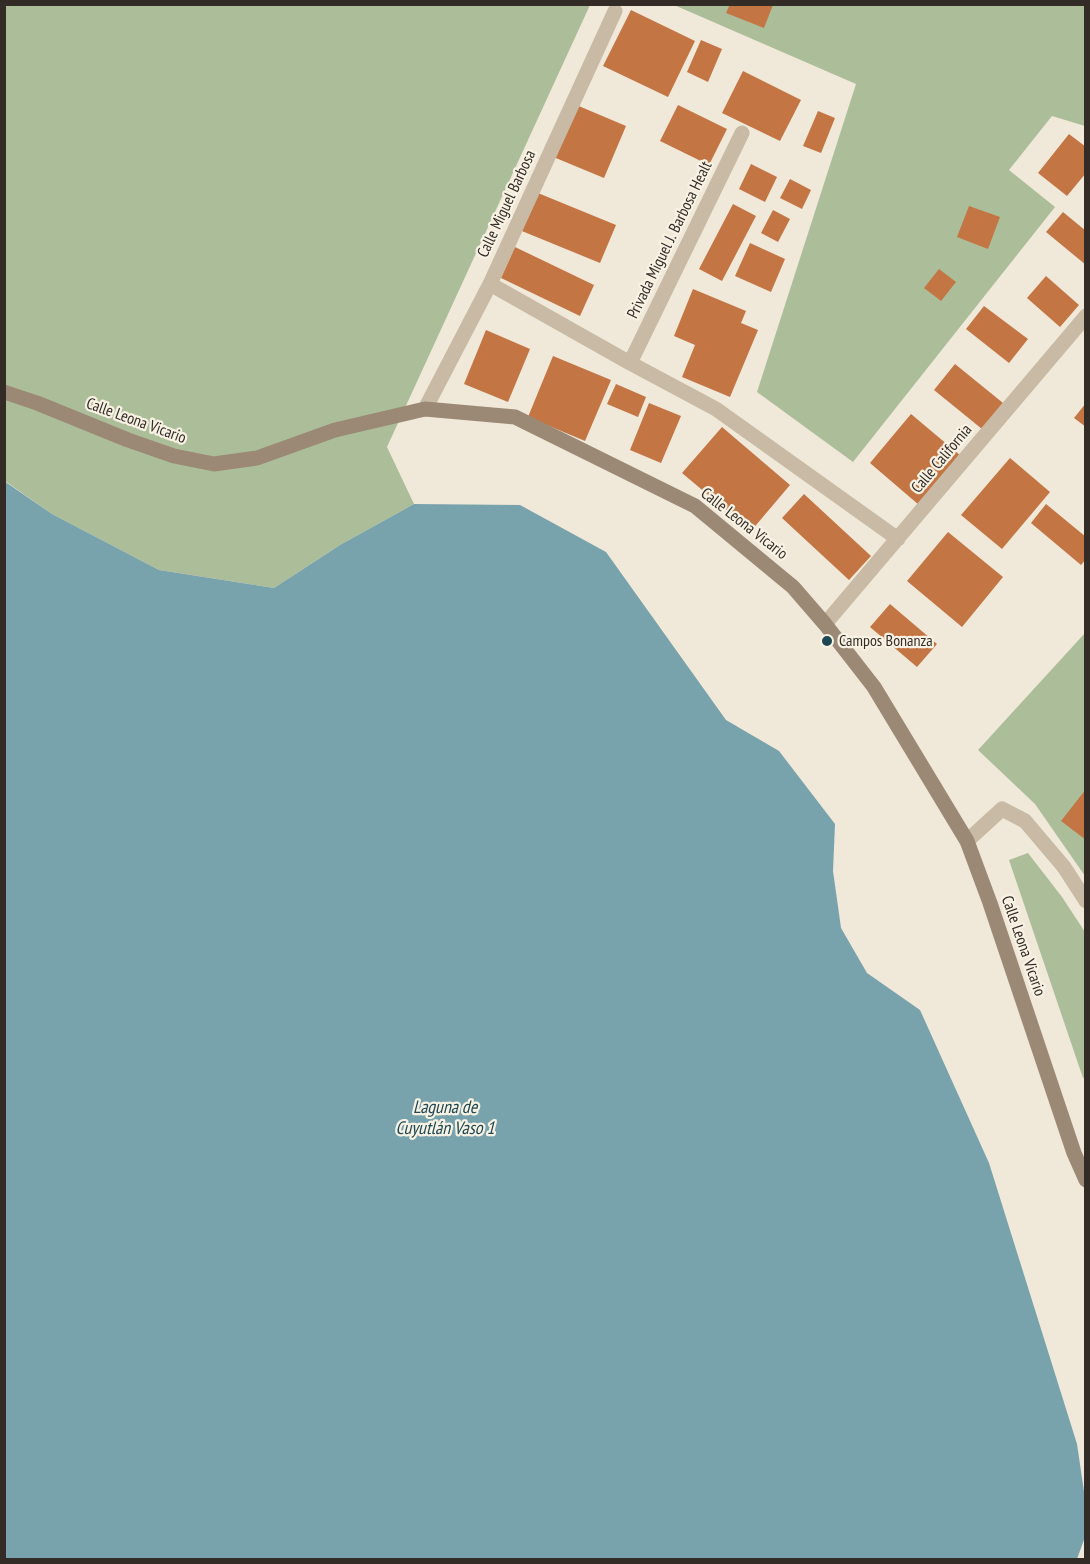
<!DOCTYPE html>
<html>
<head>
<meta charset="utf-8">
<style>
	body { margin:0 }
	#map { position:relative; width:1090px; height:1564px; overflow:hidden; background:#f0e8d8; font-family:"PT Sans Narrow",sans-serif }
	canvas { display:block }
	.frame { position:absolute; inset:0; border:6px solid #332c26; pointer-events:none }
</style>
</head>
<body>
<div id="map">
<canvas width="1090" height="1564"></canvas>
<div class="frame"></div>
</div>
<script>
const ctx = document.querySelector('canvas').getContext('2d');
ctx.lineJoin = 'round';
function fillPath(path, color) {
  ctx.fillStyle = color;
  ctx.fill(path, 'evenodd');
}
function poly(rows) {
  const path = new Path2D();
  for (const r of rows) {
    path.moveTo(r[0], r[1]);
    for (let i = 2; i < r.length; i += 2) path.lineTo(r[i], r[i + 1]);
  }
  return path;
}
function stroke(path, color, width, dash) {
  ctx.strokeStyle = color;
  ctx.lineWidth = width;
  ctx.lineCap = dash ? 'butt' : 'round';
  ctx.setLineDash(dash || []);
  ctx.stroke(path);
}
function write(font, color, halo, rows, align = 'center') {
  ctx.font = font + ' "PT Sans Narrow",sans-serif';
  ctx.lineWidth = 4.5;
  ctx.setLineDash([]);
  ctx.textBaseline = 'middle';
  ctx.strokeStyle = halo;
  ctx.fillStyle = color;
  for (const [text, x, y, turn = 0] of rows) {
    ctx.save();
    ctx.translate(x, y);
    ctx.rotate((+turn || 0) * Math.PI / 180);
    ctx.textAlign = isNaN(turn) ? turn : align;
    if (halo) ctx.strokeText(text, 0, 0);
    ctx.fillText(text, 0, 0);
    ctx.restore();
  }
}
const green = poly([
	[5,5,590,5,387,447,414,504,340,545,274,588,159,570,52,514,5,481],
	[674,5,1085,5,1085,126,1052,116,1009,170,1055,207,853,462,757,392,856,84],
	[1085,633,1085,876,1035,804,978,750],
	[1028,853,1062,897,1085,932,1086,1077,1083,1078,1009,860]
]);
const water = poly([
	[4,481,52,514,159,570,274,588,340,545,414,504,520,505,606,552,726,720,779,751,835,824,833,871,841,928,867,973,920,1010,989,1163,1077,1444,1086,1505,1085,1537,1077,1559,5,1559]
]);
const building = poly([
	[730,4,772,4,773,5,764,28,726,13],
	[631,10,695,41,668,97,603,66],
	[701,40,722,49,708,82,687,72],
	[743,71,801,100,780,141,722,113],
	[574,104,626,126,604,178,551,156],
	[678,105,727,129,709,165,660,141],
	[818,111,835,118,821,153,803,146],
	[1069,134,1086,147,1086,173,1067,196,1038,173],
	[751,164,777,177,765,202,739,189],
	[790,179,811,190,802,209,780,198],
	[533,191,616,225,600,263,517,229],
	[733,204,756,216,722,281,699,269],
	[969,206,1000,217,988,249,957,237],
	[773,210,790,219,778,242,761,233],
	[1063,212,1086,231,1086,265,1046,232],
	[750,243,785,259,771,292,735,276],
	[515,247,594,285,580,316,501,278],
	[939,269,956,282,941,301,924,288],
	[1046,276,1079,305,1060,327,1027,298],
	[693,289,746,311,741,323,758,330,730,397,682,377,695,345,674,336],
	[984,306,1028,339,1009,363,966,329],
	[486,330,530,349,508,402,464,384],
	[553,356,611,380,585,441,528,417],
	[955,364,1003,403,982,429,934,390],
	[616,384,646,397,638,417,607,404],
	[649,403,681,416,661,463,630,450],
	[1086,403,1086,427,1074,418],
	[911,414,961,456,919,505,870,463],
	[722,427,790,485,751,531,682,473],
	[1010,458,1050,492,1002,549,961,515],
	[804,494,871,556,849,580,782,518],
	[1046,504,1086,537,1086,559,1081,565,1031,523],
	[948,532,1003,577,962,627,907,581],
	[890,604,937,644,917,667,870,627],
	[1086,789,1086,840,1061,821]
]);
const minor = poly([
	[490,284,630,363,716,409,898,539],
	[630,363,742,133],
	[425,409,490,284,615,11],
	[825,624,1086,316]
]);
const tertiary = poly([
	[967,841,1002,809,1025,821,1064,867,1086,901]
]);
const secondary = poly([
	[4,392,37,403,128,440,174,456,214,464,257,458,335,430,425,409,515,417,695,506,793,587,825,624,874,687,967,841,990,903,1074,1153,1086,1180]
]);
const markers = [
	[827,641,6,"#1d4853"]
];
const streetNames = [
	["Calle Miguel Barbosa",507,204,-65],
	["Privada Miguel J. Barbosa Healt",670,240,-64],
	["Calle Leona Vicario",136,421,20],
	["Calle California",942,459,-50],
	["Calle Leona Vicario",744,524,38],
	["Calle Leona Vicario",1023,946,71]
];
const poiNames = [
	["Campos Bonanza",839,641]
];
const waterNames = [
	["Laguna de",445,1108],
	["Cuyutlán Vaso 1",445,1129]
];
fillPath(green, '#acbe99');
fillPath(water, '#78a2ac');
fillPath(building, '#c37543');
stroke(minor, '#c8baa4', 15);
stroke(tertiary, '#c8baa4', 15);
stroke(secondary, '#9b8976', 15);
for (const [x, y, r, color] of markers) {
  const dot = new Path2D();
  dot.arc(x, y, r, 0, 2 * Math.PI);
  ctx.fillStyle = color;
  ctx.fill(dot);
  stroke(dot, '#f8f2e4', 2);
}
write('16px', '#332c26', '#f8f2e4', streetNames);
write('16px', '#332c26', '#f8f2e4', poiNames, 'left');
write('italic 18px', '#1d4853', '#f8f2e4', waterNames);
</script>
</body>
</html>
